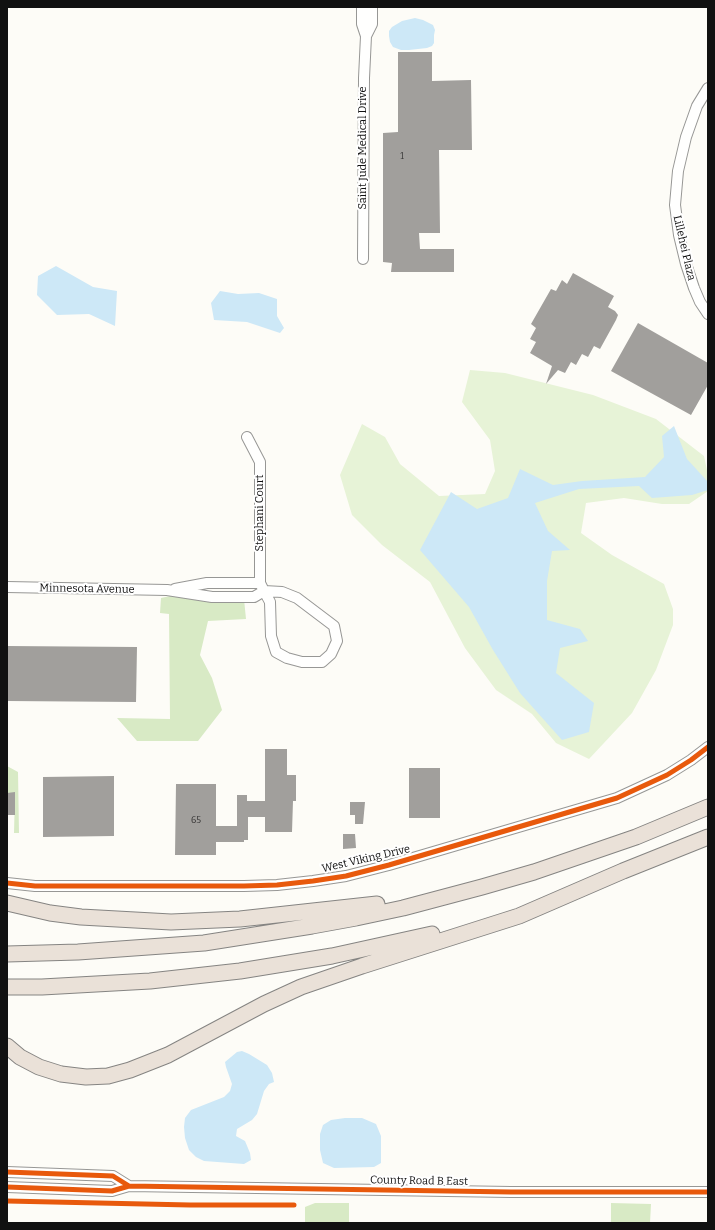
<!DOCTYPE html>
<html>
<head>
<meta charset="utf-8">
<style>
	body { margin:0 }
	#map { position:relative; width:715px; height:1230px; overflow:hidden; background:#fdfcf7; font-family:Bitter,serif }
	canvas { display:block }
	.frame { position:absolute; inset:0; border:8px solid #111; pointer-events:none }
</style>
</head>
<body>
<div id="map">
<canvas width="715" height="1230"></canvas>
<div class="frame"></div>
</div>
<script>
const ctx = document.querySelector('canvas').getContext('2d');
ctx.lineJoin = 'round';
function fillPath(path, color) {
  ctx.fillStyle = color;
  ctx.fill(path, 'evenodd');
}
function poly(rows) {
  const path = new Path2D();
  for (const r of rows) {
    path.moveTo(r[0], r[1]);
    for (let i = 2; i < r.length; i += 2) path.lineTo(r[i], r[i + 1]);
  }
  return path;
}
function stroke(path, color, width, dash) {
  ctx.strokeStyle = color;
  ctx.lineWidth = width;
  ctx.lineCap = dash ? 'butt' : 'round';
  ctx.setLineDash(dash || []);
  ctx.stroke(path);
}
function write(font, color, halo, rows, align = 'center') {
  ctx.font = font + ' Bitter,serif';
  ctx.lineWidth = 4;
  ctx.setLineDash([]);
  ctx.textBaseline = 'middle';
  ctx.strokeStyle = halo;
  ctx.fillStyle = color;
  for (const [text, x, y, turn = 0] of rows) {
    ctx.save();
    ctx.translate(x, y);
    ctx.rotate((+turn || 0) * Math.PI / 180);
    ctx.textAlign = isNaN(turn) ? turn : align;
    if (halo) ctx.strokeText(text, 0, 0);
    ctx.fillText(text, 0, 0);
    ctx.restore();
  }
}
const green = poly([
	[470,370,505,373,593,395,656,419,704,456,708,475,708,491,689,504,662,504,624,498,586,503,581,533,612,555,664,584,673,609,673,625,656,670,632,713,589,759,556,743,532,714,496,690,465,648,430,582,382,545,352,515,340,475,362,424,385,437,400,464,439,496,485,494,495,471,490,440,462,402]
]);
const forest = poly([
	[175,595,244,599,246,619,208,621,200,655,212,678,222,710,198,741,137,741,117,718,170,719,169,614,160,613,161,598],
	[7,766,18,772,19,833,14,833,15,793,7,793],
	[315,1203,349,1203,349,1223,305,1223,305,1207],
	[611,1203,651,1204,650,1223,611,1223]
]);
const water = poly([
	[415,18,423,20,433,25,435,30,434,35,434,43,432,46,427,48,409,50,401,50,393,47,390,42,389,36,389,31,392,27,402,21],
	[56,266,93,287,117,291,115,326,89,314,57,315,37,295,38,276],
	[220,291,238,294,259,293,277,299,277,316,284,328,280,333,247,322,214,320,211,303],
	[674,426,687,459,708,482,708,490,692,495,652,498,639,486,579,489,535,503,548,531,570,550,552,551,547,581,547,620,580,629,588,641,560,648,556,673,594,703,589,732,562,740,520,693,493,650,469,607,420,550,451,492,477,509,508,498,520,469,553,485,582,481,645,477,664,457,662,436],
	[242,1051,249,1054,267,1065,272,1073,274,1082,269,1084,264,1091,257,1114,252,1120,237,1129,236,1136,245,1141,250,1153,251,1160,244,1164,204,1161,196,1157,189,1150,185,1138,184,1127,185,1118,191,1110,224,1097,230,1091,232,1084,226,1067,225,1062,237,1052],
	[345,1118,362,1118,376,1124,381,1136,381,1163,374,1167,334,1168,323,1163,320,1150,320,1134,323,1125,331,1120]
]);
const building = poly([
	[398,52,432,52,432,81,471,80,472,150,439,150,440,233,419,233,420,249,454,249,454,272,391,272,392,263,383,262,383,133,398,132],
	[573,273,614,296,608,307,615,311,618,315,616,320,600,349,594,346,588,357,582,354,576,365,571,362,565,373,558,370,546,384,552,366,530,353,536,342,530,339,536,328,531,324,551,289,556,291,562,280,567,284],
	[638,323,708,363,708,385,691,415,611,371],
	[7,646,137,647,136,702,7,701],
	[265,749,287,749,287,775,296,775,296,801,293,801,292,832,265,832,265,817,248,817,248,840,244,840,244,842,216,842,216,855,175,855,176,784,216,784,216,826,237,826,237,795,247,795,247,801,265,801],
	[409,768,440,768,440,818,409,818],
	[114,776,114,836,43,837,43,777],
	[15,792,15,815,7,815,7,793],
	[350,802,365,802,363,824,355,824,355,815,350,815],
	[343,834,355,834,356,848,343,849]
]);
const minor = poly([
	[362,7,362,24,366,36,364,78,363,259],
	[366,36,372,24,372,7],
	[708,88,697,106,686,137,678,171,675,205,679,235,686,264,694,288,700,302,708,314],
	[7,587,167,590,212,597,254,597,264,591,282,592,297,598,334,626,337,641,331,654,322,662,302,662,287,658,276,652,271,636,270,602,264,591,260,583,260,462,247,437],
	[175,589,207,583,260,583],
	[7,883,35,886,244,886,277,885,313,881,346,876,389,865,617,798,667,775,691,760,708,747],
	[7,1172,113,1176,129,1186],
	[7,1187,112,1191,129,1186,511,1192,708,1192]
]);
const highway = poly([
	[7,903,50,913,81,917,171,922,240,919,377,904],
	[7,954,78,952,204,943,312,926,356,918,403,908,482,887,534,872,636,837,708,807],
	[7,987,42,987,150,981,240,971,332,956,432,934],
	[7,1046,20,1057,39,1067,61,1074,86,1077,108,1076,130,1070,168,1055,264,1004,301,987,362,966,519,916,623,871,708,837]
]);
const cycleway = poly([
	[7,883,35,886,244,886,277,885,313,881,346,876,389,865,617,798,667,775,691,760,708,747],
	[7,1172,113,1176,129,1186],
	[7,1187,112,1191,129,1186,511,1192,708,1192],
	[7,1201,190,1205,294,1205]
]);
const numberNames = [
	["1",402,156],
	["65",196,820]
];
const streetNames = [
	["Saint Jude Medical Drive",363,148,-90],
	["Lillehei Plaza",684,248,77],
	["Stephani Court",260,513,-90],
	["Minnesota Avenue",87,589,1],
	["West Viking Drive",366,859,-13],
	["County Road B East",419,1181,1]
];
fillPath(green, '#e7f3d7');
fillPath(forest, '#d8eac5');
fillPath(water, '#cde8f7');
fillPath(building, '#a19f9c');
stroke(minor, '#979795', 12);
stroke(highway, '#858482', 17);
stroke(minor, '#fffffe', 10);
stroke(highway, '#eae1d8', 15);
stroke(cycleway, '#e8590c', 5);
write('9px', '#353434', null, numberNames);
write('11px', '#111', '#fff', streetNames);
</script>
</body>
</html>
